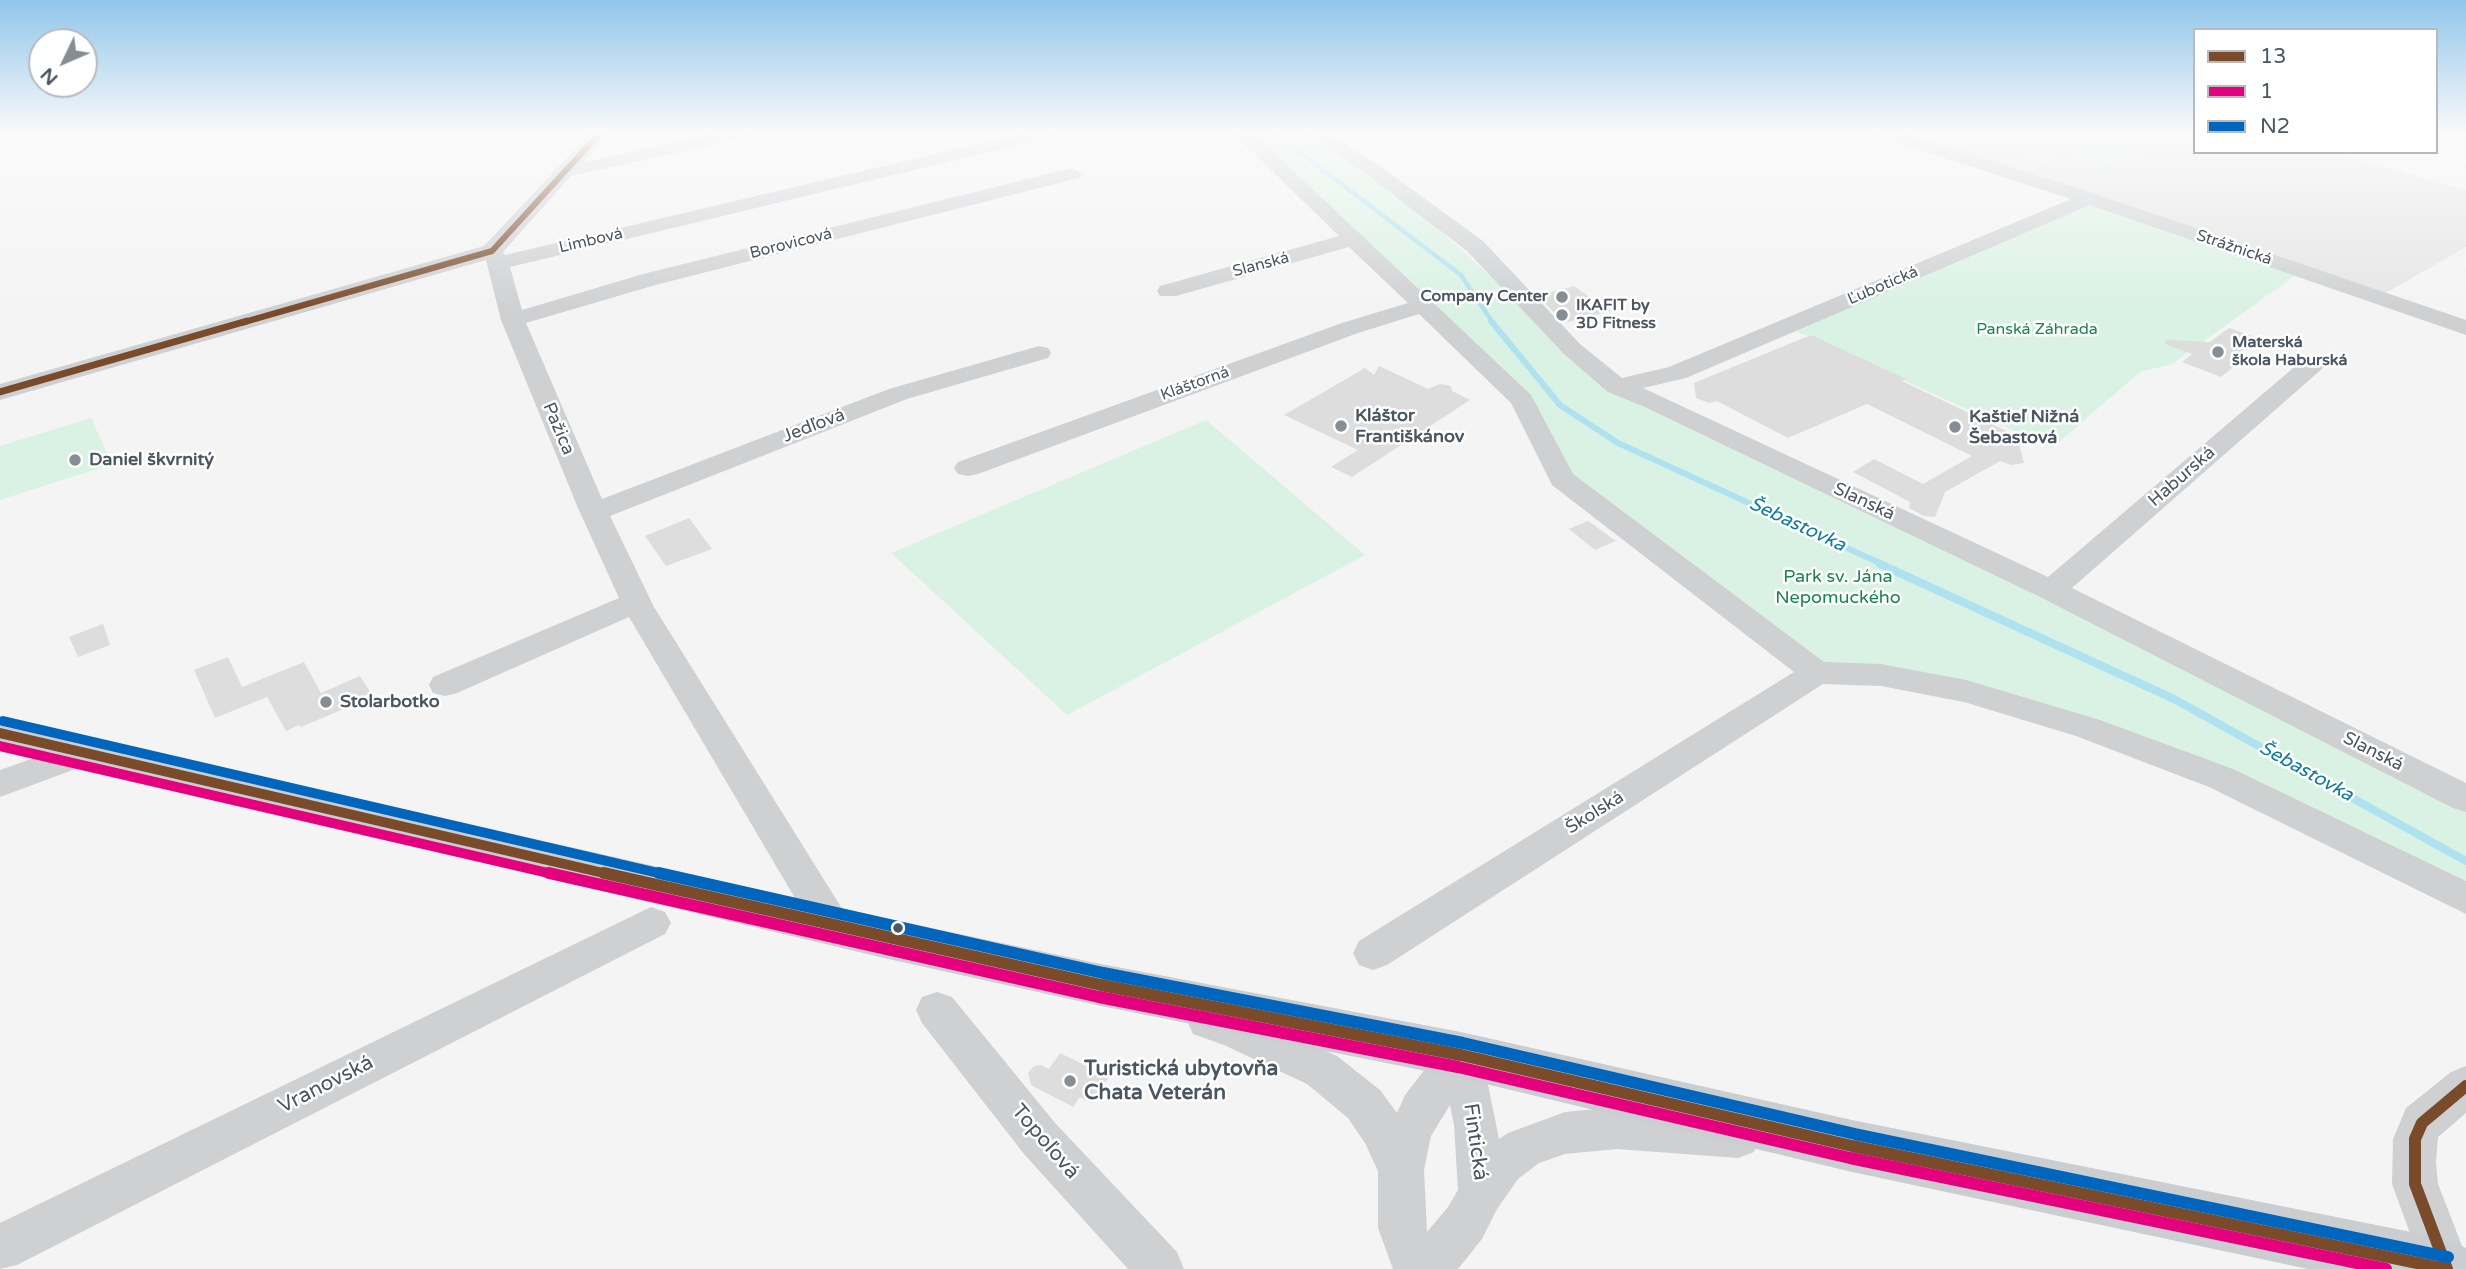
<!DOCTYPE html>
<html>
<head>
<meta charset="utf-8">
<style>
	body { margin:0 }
	#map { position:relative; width:2466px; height:1269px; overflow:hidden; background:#f4f4f4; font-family:"Varela Round",sans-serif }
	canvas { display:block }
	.legend { position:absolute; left:2193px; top:28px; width:245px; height:126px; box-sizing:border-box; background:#fff; border:2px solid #b7bbc0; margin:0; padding:9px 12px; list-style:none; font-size:21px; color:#4a5661 }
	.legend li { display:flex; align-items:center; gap:14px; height:35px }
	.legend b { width:35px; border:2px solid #b7bbc0 }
	.north { position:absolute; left:28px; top:28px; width:70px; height:70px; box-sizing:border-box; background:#fff; border:2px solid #b7bbc0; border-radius:50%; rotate:226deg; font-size:19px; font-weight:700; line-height:28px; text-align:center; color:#4a5661 }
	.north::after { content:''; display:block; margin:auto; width:24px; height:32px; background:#868d94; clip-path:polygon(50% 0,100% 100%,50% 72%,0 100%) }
</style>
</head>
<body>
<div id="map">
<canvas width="2466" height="1269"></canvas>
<ul class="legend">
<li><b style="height:9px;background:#7a4b2a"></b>13</li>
<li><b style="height:9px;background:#e5007d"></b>1</li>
<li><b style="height:9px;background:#0065bd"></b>N2</li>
</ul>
<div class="north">N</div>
</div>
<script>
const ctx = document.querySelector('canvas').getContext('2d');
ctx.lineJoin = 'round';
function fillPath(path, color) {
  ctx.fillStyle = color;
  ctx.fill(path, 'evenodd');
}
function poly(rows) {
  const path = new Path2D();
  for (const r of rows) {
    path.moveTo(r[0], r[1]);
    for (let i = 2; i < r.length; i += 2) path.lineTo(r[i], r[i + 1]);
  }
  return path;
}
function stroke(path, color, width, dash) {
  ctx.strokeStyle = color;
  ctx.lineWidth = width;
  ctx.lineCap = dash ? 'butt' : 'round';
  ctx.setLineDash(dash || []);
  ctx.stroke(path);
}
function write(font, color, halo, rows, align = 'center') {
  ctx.font = font + ' "Varela Round",sans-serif';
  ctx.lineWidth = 5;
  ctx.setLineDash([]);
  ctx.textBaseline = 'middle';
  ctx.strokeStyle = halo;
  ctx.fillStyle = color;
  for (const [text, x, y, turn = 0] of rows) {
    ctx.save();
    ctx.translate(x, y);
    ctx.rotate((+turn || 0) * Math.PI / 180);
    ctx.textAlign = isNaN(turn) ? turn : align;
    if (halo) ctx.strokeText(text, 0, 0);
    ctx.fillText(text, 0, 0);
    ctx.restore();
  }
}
const education = poly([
	[1974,132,2195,132,2195,152,2330,152,2466,190,2466,247,2377,298,1935,149]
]);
const green = poly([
	[1232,132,1307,132,1399,193,1610,385,2466,807,2466,901,2099,732,1983,697,1807,673,1589,504,1522,400,1266,156],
	[2006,132,2181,132,2182,136,2111,167,2074,168,2033,159,2006,145],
	[2017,135,2018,135,2100,162,2072,163,2039,156,2018,145],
	[2090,199,2300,272,2172,364,2140,372,2052,448,1785,326],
	[91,418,112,464,0,500,0,446],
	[1206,420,1365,555,1067,715,891,553]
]);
const streamFar2 = poly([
	[1273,132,1461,275,1493,323]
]);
const streamFar1 = poly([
	[1491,321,1560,405,1618,443,1884,565]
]);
const stream = poly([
	[1880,564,2174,699,2466,861]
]);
const building = poly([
	[1574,286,1610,311,1564,323,1538,296],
	[2229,328,2258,338,2234,357,2242,360,2221,377,2182,362,2192,354,2165,344,2166,340,2210,342],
	[1811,335,1906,379,1902,381,2017,436,2024,463,2011,465,2000,461,1945,492,1935,517,1924,516,1909,508,1910,502,1853,472,1874,459,1923,484,1972,456,1867,404,1788,438,1717,401,1709,403,1696,398,1694,383],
	[1379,366,1428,389,1440,384,1451,386,1452,391,1470,400,1352,477,1331,467,1358,450,1284,415,1365,368,1374,375],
	[689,518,712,549,666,566,645,536],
	[1588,521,1616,541,1595,550,1569,529],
	[103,624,110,645,78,657,69,637],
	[228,657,242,687,304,662,321,693,360,676,371,693,353,701,355,704,301,727,299,725,286,731,267,697,215,718,194,670],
	[1060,1053,1109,1077,1091,1103,1080,1097,1073,1107,1031,1085,1028,1073,1034,1066,1041,1065,1049,1069]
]);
const minor = poly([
	[591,132,610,132,584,162,723,132,757,132,748,137,571,176,503,252,505,255,1029,132,1061,132,1052,137,510,267,522,310,643,274,1072,168,1082,174,1079,178,659,284,526,323,602,499,889,389,1039,346,1048,348,1051,353,1048,358,907,399,610,516,654,607,846,915,852,926,846,937,832,942,818,937,629,617,457,693,445,696,433,693,429,685,433,677,619,598,578,508,501,320,486,260,0,400,0,384,484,246,591,132],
	[1232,132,1252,132,1531,395,1573,474,1824,662,1881,664,1966,680,2100,720,2233,769,2466,881,2466,914,2209,787,2076,736,1964,702,1881,686,1823,684,1387,965,1373,970,1359,965,1353,953,1359,941,1794,672,1552,485,1511,403,1419,314,1358,333,978,474,968,476,958,474,954,468,958,462,1342,323,1408,303,1349,247,1176,296,1160,296,1157,291,1160,286,1339,236,1232,132],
	[1304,132,1326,132,1380,166,1483,241,1580,344,1622,378,1669,367,2071,199,1876,136,1873,132,1901,132,2096,194,2466,320,2466,335,2090,205,1686,378,1643,388,2048,577,2305,358,2314,356,2323,358,2326,363,2323,368,2072,588,2466,783,2466,812,2453,808,2040,597,1645,407,1608,392,1564,354,1467,251,1366,174,1304,132],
	[85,740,97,743,102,752,97,761,0,797,0,770,85,740],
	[651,907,665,912,671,923,665,934,17,1265,0,1269,0,1223,651,907],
	[937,992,952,997,1056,1124,1177,1252,1184,1269,1128,1269,1024,1154,922,1023,916,1010,922,997,937,992],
	[1208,1003,1254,1019,1337,1056,1380,1090,1397,1113,1405,1095,1446,1042,1461,1036,1476,1042,1482,1055,1499,1139,1508,1133,1565,1112,1617,1107,1738,1116,1754,1122,1760,1137,1754,1152,1738,1158,1617,1149,1565,1154,1539,1163,1518,1179,1497,1209,1482,1239,1458,1269,1393,1269,1378,1228,1378,1171,1365,1143,1348,1118,1307,1084,1224,1045,1193,1034,1187,1021,1193,1008,1208,1003],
	[1450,1105,1454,1125,1458,1190,1448,1207,1427,1232,1424,1170,1431,1136,1450,1105],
	[2466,1066,2466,1113,2438,1137,2436,1162,2438,1184,2466,1256,2466,1269,2423,1269,2392,1184,2393,1139,2406,1108,2451,1072,2466,1066]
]);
const major = poly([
	[0,718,884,918,1101,964,1461,1032,1852,1120,2446,1239,2466,1248,2466,1269,2308,1269,1852,1172,1461,1078,1101,1006,884,958,0,748,0,718]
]);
const bus1Far3 = poly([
	[241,323,492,251,601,132]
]);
const bus1Far2 = poly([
	[0,392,247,321]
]);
const bus1Far1 = poly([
	[0,733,612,875]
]);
const bus1 = poly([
	[604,873,1101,985,1461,1055,1852,1146,2446,1269],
	[2447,1269,2415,1184,2415,1139,2422,1123,2466,1086]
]);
const bus2Far1 = poly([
	[0,746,557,875]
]);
const bus2 = poly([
	[549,873,1099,997,1458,1067,1850,1158,2386,1269]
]);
const bus3Far1 = poly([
	[3,721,667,875]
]);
const bus3 = poly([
	[659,873,1103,973,1463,1043,1855,1134,2448,1257]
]);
const markers = [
	[1562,297,7,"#868d94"],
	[1562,315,7,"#868d94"],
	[2218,352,7,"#868d94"],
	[1341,426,7,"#868d94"],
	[1955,427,7,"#868d94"],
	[75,460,7,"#868d94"],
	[326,702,7,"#868d94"],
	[898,928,6,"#4a5661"],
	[1070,1081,7,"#868d94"]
];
const farStreetnames = [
	["Limbová",591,241,-13],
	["Borovicová",791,244,-14],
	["Strážnická",2234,248,19],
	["Slanská",1261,265,-15],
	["Ľubotická",1883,286,-23],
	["Kláštorná",1195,384,-20]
];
const farPoinames = [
	["Company Center",1548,297,"right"],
	["IKAFIT by",1576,306],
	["3D Fitness",1576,324],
	["Materská",2232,343],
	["škola Haburská",2232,361]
];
const farParknames = [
	["Panská Záhrada",2037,330]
];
const poiNames = [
	["Kláštor",1355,416],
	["Františkánov",1355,437],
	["Kaštieľ Nižná",1969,417],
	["Šebastová",1969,438],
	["Daniel škvrnitý",89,460],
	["Stolarbotko",340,702]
];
const streetNames = [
	["Jedľová",814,426,-21],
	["Pažica",558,429,67],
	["Haburská",2182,477,-41],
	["Slanská",1864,502,25],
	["Slanská",2373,752,27],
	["Školská",1595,813,-32]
];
const parkNames = [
	["Park sv. Jána",1838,577],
	["Nepomuckého",1838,598]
];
const waterNames = [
	["Šebastovka",1797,525,25],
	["Šebastovka",2306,772,29]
];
const nearPoinames = [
	["Turistická ubytovňa",1084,1069],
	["Chata Veterán",1084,1093]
];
const nearStreetnames = [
	["Vranovská",326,1085,-27],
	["Topoľová",1045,1142,49],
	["Fintická",1475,1142,82]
];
fillPath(education, '#e6e5e6');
fillPath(green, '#d9f2e3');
stroke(streamFar2, '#aee2f0', 4.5);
stroke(streamFar1, '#aee2f0', 6);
stroke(stream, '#aee2f0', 8);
fillPath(building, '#ddddde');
fillPath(minor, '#ced0d2');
fillPath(major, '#caced1');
stroke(bus1Far3, '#7a4b2a', 6);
stroke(bus1Far2, '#7a4b2a', 7);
stroke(bus1Far1, '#7a4b2a', 10);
stroke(bus1, '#7a4b2a', 12);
stroke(bus2Far1, '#e5007d', 10);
stroke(bus2, '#e5007d', 12);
stroke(bus3Far1, '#0065bd', 10);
stroke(bus3, '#0065bd', 12);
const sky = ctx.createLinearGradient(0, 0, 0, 310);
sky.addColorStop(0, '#91c6eb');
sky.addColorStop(0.43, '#fafafa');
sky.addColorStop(1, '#fafafa00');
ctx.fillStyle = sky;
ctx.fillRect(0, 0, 2466, 310);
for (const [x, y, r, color] of markers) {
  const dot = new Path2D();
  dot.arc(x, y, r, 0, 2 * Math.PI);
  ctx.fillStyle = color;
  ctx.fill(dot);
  stroke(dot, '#fff', 2.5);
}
write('16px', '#4a5661', '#fff', farStreetnames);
write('bold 16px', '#4a5661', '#fff', farPoinames, 'left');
write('16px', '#17864f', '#fff', farParknames);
write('bold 18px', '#4a5661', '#fff', poiNames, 'left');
write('18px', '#4a5661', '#fff', streetNames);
write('18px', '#17864f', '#fff', parkNames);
write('italic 19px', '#0c7c9b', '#fff', waterNames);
write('bold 21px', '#4a5661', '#fff', nearPoinames, 'left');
write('21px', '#4a5661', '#fff', nearStreetnames);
</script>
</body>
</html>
